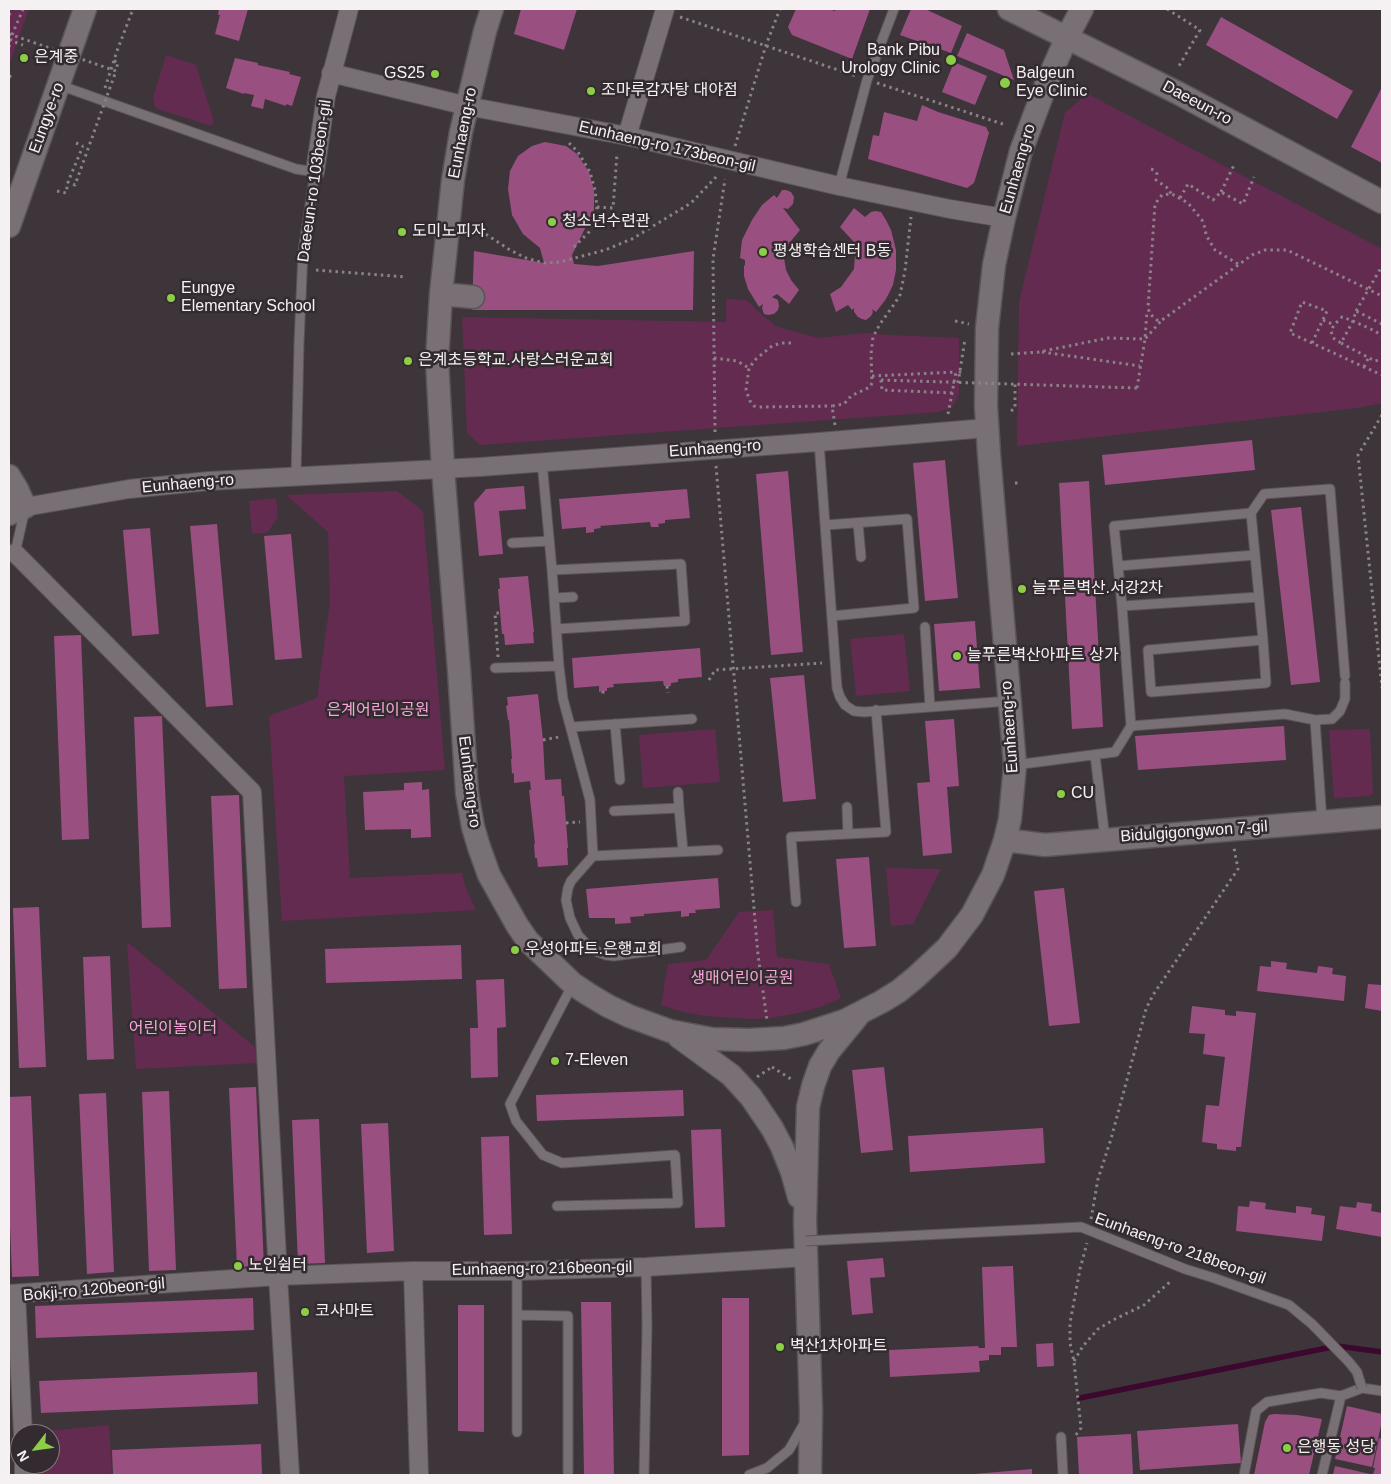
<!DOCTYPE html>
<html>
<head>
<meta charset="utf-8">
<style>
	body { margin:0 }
	#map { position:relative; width:1391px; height:1484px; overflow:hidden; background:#3d353a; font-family:Helvetica,sans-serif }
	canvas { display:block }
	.frame { position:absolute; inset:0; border:10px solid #f5f0f2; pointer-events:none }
	.north { position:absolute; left:10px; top:1424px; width:50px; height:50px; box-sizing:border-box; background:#332b30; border:1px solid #817a7e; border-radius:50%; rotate:240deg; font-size:14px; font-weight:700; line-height:20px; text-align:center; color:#f5f0f2 }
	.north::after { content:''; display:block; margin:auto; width:18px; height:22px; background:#8cce46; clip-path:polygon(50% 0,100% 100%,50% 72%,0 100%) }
</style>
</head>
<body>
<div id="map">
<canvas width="1391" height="1484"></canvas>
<div class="frame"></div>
<div class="north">N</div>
</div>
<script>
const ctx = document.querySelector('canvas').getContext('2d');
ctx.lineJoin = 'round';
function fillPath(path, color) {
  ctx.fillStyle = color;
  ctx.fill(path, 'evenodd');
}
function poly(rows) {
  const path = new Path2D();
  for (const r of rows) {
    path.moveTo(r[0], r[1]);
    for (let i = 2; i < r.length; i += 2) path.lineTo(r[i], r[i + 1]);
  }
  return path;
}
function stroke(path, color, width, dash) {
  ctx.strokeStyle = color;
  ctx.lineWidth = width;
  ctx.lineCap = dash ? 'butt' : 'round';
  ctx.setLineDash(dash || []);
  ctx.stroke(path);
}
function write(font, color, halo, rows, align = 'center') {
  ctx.font = font + ' Helvetica,"Noto Sans KR",sans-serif';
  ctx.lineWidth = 5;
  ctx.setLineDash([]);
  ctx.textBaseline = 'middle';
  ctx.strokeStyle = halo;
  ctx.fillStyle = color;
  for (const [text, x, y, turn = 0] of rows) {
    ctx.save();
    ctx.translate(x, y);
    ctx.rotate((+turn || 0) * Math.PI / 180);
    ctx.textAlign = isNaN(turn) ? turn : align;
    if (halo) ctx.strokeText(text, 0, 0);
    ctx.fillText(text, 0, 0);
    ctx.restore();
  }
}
const green = poly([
	[9,9,29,9,9,65],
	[166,55,196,65,213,118,213,123,211,125,208,125,158,109,155,107,153,98],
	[1088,94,1382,249,1382,403,1358,408,1017,446,1019,302,1065,112],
	[726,299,746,300,775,326,819,338,865,333,889,335,959,338,959,394,953,407,939,412,480,445,467,433,462,317,726,322],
	[397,491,423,511,445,770,344,776,350,878,462,873,465,886,476,910,282,921,269,716,317,698,330,602,328,532,286,495],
	[276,498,278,517,267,533,252,534,249,501],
	[904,634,910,691,856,696,850,639],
	[715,729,720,782,643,788,639,735],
	[1370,729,1373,793,1369,796,1334,798,1329,730],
	[886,868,941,869,913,924,891,926],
	[773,910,777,957,829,964,841,998,820,1007,798,1013,776,1017,753,1019,706,1016,683,1012,661,1005,668,964,706,960,739,912],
	[127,942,256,1048,257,1063,136,1069],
	[109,1425,112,1475,32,1475,31,1464,50,1464,50,1434,28,1433]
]);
const stream = poly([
	[1080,1398,1337,1346,1382,1352]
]);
const building = poly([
	[219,9,248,9,239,41,215,34,220,15,218,15],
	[521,9,577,9,564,50,514,34],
	[796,9,829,9,835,11,836,9,870,9,852,59,792,35,788,27],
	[911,9,925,9,962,26,951,53,900,35],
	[1221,17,1353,91,1337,119,1206,45],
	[967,33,1004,50,1014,80,957,56],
	[235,58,258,63,258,65,290,72,289,74,301,77,292,106,286,104,286,106,265,99,263,109,251,106,254,95,244,93,244,94,226,88],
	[954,62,987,76,975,105,942,92],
	[1381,89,1382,89,1382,163,1351,147],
	[922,105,938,112,986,127,989,133,974,183,967,188,868,159,873,135,879,136,884,112,917,121],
	[545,142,566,146,577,154,589,172,594,191,594,210,572,255,574,264,598,266,694,251,693,310,472,310,474,251,544,263,540,248,523,234,512,215,508,189,510,171,518,156,532,146],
	[782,190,786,190,791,192,794,197,793,204,788,209,783,208,800,230,787,246,784,258,786,270,791,280,799,290,789,304,777,294,772,297,778,300,779,306,778,310,774,314,768,315,764,314,762,308,763,304,759,307,748,289,744,276,744,266,745,265,745,260,740,258,742,240,752,220,762,205,774,195,777,198],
	[854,208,865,217,871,212,875,211,881,212,886,220,891,230,896,250,896,270,893,285,886,299,876,312,872,309,873,312,871,316,866,320,862,319,858,317,854,312,854,308,852,310,848,305,836,312,830,294,841,287,854,269,855,255,853,241,840,227],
	[1252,440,1255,470,1105,485,1102,455],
	[945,460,958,598,925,601,913,463],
	[788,471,803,652,771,655,756,474],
	[1089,481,1103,727,1072,729,1059,483],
	[524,486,526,509,499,511,503,554,479,556,474,503,486,489],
	[687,489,690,518,665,520,665,523,658,524,659,527,651,527,650,522,600,526,601,528,594,529,594,532,586,533,586,527,562,529,559,499],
	[1301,507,1320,682,1291,685,1271,510],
	[217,524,233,705,206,707,190,526],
	[150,528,159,634,132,636,123,530],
	[291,534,302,658,275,660,264,536],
	[528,576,534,632,533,632,534,643,505,645,504,634,502,634,498,589,500,589,499,578],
	[975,621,980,688,939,691,934,624],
	[81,635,89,839,62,840,54,636],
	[700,648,702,677,678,679,678,682,671,683,671,686,664,686,663,681,613,684,614,687,607,688,607,691,603,691,599,692,599,686,574,688,572,658],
	[804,675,816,799,783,802,770,678],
	[538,694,543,740,545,780,561,779,562,796,564,796,568,848,567,848,568,865,538,867,537,858,535,858,534,844,535,844,529,790,531,790,530,781,514,783,514,773,512,774,511,759,512,759,509,720,508,720,506,706,508,705,507,697],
	[162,716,171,927,142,928,134,717],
	[954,719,959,786,947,787,952,853,923,856,917,783,930,782,925,721],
	[1284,726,1286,760,1138,770,1135,736],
	[422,782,422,790,429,789,431,837,411,838,411,829,365,830,363,792,404,790,404,783],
	[239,795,247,988,219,989,211,796],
	[869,857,876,946,844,948,836,859],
	[718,878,720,908,695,910,696,913,689,913,689,916,681,917,681,911,644,914,644,916,630,917,631,923,615,924,615,918,589,918,586,889],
	[1064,888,1080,1023,1049,1026,1034,891],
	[39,907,46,1067,19,1068,13,908],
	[461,945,462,979,326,983,325,949],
	[110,956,114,1059,87,1060,83,957],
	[1271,961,1287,963,1286,969,1317,973,1318,966,1333,968,1332,974,1346,976,1344,1001,1257,991,1260,966,1271,967],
	[504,979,506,1027,497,1028,498,1077,471,1078,470,1028,478,1028,476,980],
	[1368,984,1382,985,1382,1011,1365,1008],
	[1192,1006,1225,1010,1225,1015,1236,1016,1236,1011,1256,1013,1241,1147,1236,1147,1236,1151,1217,1149,1217,1144,1202,1142,1206,1105,1219,1106,1225,1057,1203,1054,1205,1034,1189,1033],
	[884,1067,893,1150,861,1153,852,1070],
	[256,1087,264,1266,237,1267,229,1088],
	[683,1090,684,1116,537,1121,536,1095],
	[169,1091,176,1270,149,1271,142,1092],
	[106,1093,114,1272,87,1274,79,1094],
	[31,1096,39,1276,12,1277,9,1201,9,1097],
	[319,1119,325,1263,298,1264,292,1120],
	[388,1123,394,1251,367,1253,361,1124],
	[1043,1128,1045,1163,910,1172,908,1136],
	[721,1129,725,1227,695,1228,691,1130],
	[509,1136,512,1234,484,1235,481,1137],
	[1250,1201,1266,1203,1265,1209,1296,1213,1296,1206,1312,1208,1311,1214,1325,1216,1322,1241,1236,1231,1238,1206,1249,1207],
	[1357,1202,1372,1204,1371,1211,1382,1213,1382,1237,1336,1229,1340,1206,1356,1208],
	[883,1258,885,1277,870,1278,873,1313,852,1315,847,1261],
	[1013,1266,1017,1347,1001,1347,1001,1355,989,1355,989,1360,979,1361,980,1372,890,1377,889,1350,978,1346,979,1348,985,1348,982,1267],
	[253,1298,254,1330,36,1338,35,1306],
	[722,1298,749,1298,749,1455,722,1456],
	[581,1302,611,1302,614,1475,584,1475],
	[458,1305,484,1305,484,1432,458,1431],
	[1053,1343,1054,1366,1037,1367,1036,1344],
	[257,1372,258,1404,41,1413,39,1381],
	[1347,1406,1382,1414,1382,1421,1372,1467,1335,1459],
	[1274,1414,1297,1415,1322,1419,1309,1475,1254,1475,1265,1422,1269,1415],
	[1238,1424,1241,1463,1140,1470,1137,1431],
	[1131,1434,1133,1475,1079,1475,1077,1437],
	[1379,1438,1382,1439,1382,1475,1373,1475,1375,1468,1373,1468],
	[261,1444,262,1475,113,1475,112,1450],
	[1335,1466,1370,1474,1370,1475,1333,1475],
	[1032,1469,1032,1475,974,1475,974,1474]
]);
const path = poly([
	[1167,9,1200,30,1179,66],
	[9,15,12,9],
	[680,17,856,76],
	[12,35,23,9],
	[9,40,23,45],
	[114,61,118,62,116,71],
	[9,76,12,77],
	[877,83,1006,125],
	[105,88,117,51,133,9],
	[76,143,83,146],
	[569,143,578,152,590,172,595,190,597,207,594,220,589,232,571,250],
	[735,146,766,45,780,9],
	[1151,169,1154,170,1157,174,1156,180,1169,189,1171,194],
	[57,191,66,193,68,182],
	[1221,192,1234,165],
	[1180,198,1188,184,1213,200,1221,192,1243,204,1254,177],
	[597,207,613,208,617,154],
	[475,227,510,250,526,258,544,263,560,262,605,250,632,239,691,203,718,175],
	[1238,264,1215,250,1206,235,1205,228,1202,220,1188,203,1172,194,1162,195,1155,204,1148,308,1150,314,1157,320,1162,320,1252,255,1265,250,1287,250,1382,296],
	[316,270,406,277],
	[1356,311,1382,266],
	[1323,320,1334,325],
	[955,321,969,324],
	[1382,324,1356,311,1353,321,1341,343,1333,338,1331,331,1334,325,1342,317,1353,321,1375,331,1382,336],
	[791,343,781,343,772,346,756,359,749,368,746,390,750,401,754,406,759,407,832,406],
	[1312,343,1327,311,1302,302,1290,333,1312,343,1364,367,1382,375],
	[1341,343,1375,361,1382,359],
	[1042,352,1140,366],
	[1011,354,1039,352,1108,338,1145,339,1161,321],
	[714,358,737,361,749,368],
	[1364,367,1369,357],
	[872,376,956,372],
	[881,380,882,390,953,393],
	[1137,388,1145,339,1147,311],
	[1011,411,1015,408,1015,384],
	[948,414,956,372,962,372],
	[1382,415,1358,455,1382,688],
	[835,425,832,406,844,404,851,396,870,387,872,383,871,354,873,337,880,324,895,303,900,295,905,271,911,217],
	[715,432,713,259,725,179],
	[716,466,758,955,767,1020],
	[1015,483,1018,483],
	[498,657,495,613,500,613],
	[709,680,715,670,822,663],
	[667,686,668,693],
	[603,691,603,697],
	[543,740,559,737],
	[566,823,580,822],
	[772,1067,794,1081],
	[757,1077,772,1067],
	[1091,1219,1098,1179,1111,1139,1146,1009,1153,995,1238,869,1234,848],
	[1074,1361,1083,1346,1098,1329,1115,1319,1144,1305,1172,1280],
	[1076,1435,1081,1428,1074,1362,1070,1343,1070,1323,1080,1269,1087,1243]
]);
const service = poly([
	[59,85,296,169,315,172,303,252,299,343,296,476],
	[839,186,867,80,894,9],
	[819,442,837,688,840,697,845,705,854,711,864,712,1009,701],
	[542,462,552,570,559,666,563,699,590,800,593,856,571,881,568,888,566,900,570,918,578,935,587,945,598,952,606,955,614,956,681,947],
	[1251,513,1264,494,1330,489,1345,676],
	[858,523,861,557],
	[826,525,907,519,914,608,832,616],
	[512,543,549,541],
	[15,553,25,509],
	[1118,566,1255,555],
	[552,570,681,564,685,621,557,629],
	[1259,597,1263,640,1266,683,1151,692,1148,650,1263,640],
	[554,598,573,597],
	[1122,606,1259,597,1251,513,1114,526,1122,606,1131,726],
	[925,627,930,707],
	[495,668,559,666],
	[1315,720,1332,719,1340,711,1345,699,1345,683],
	[615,724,620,780],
	[571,727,692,719],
	[1095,755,1105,839],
	[1015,765,1115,752,1131,726,1285,714,1315,720,1322,821],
	[678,792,679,808],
	[847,807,848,834],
	[614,811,679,808,683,851],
	[593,856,718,850],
	[796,902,791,837,886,832,876,710],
	[557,1206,678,1203,675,1155,562,1163,543,1155,516,1121,510,1104,573,984],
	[518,1315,568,1316,568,1472],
	[517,1432,517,1271],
	[1061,1437,1063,1475],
	[644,1475,647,1326,646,1267],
	[749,1475,767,1468,789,1450,805,1422],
	[1244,1475,1256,1411,1267,1402,1321,1393,1341,1396],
	[1322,1475,1341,1396,1362,1388,1382,1391]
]);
const minor = poly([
	[331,73,467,106,627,136,839,186,950,209,1004,218],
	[627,136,665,9],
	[315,172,326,96,349,9],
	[9,501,25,507,129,489,209,481,480,467,819,442,987,428],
	[15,553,252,792,278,1276,290,1475],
	[413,1271,419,1475],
	[9,1294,278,1276,413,1271,517,1271,646,1267,807,1257],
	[16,1294,23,1434],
	[24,1464,24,1475]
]);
const tertiary = poly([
	[492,9,485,31,461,132,453,180,441,294,437,360,443,469,459,670,467,793,473,827,479,847,489,875,517,925,528,941,573,984,588,994,608,1006,629,1016,670,1031,712,1039,749,1040,784,1038,804,1034,844,1021,881,1002,899,991,916,977,947,948,972,915,993,875,1005,840,1010,819,1015,765,989,454,986,406,987,328,994,265,1004,218,1021,151,1047,82,1067,37,1082,9],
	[1009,9,1178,93,1382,202],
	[9,226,85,9],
	[441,294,473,297],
	[9,476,17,489,25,507,9,514],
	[1005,840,1045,845,1382,817],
	[679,1037,731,1075,751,1097,772,1128,782,1147,792,1172,799,1197],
	[810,1475,811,1411,805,1221,808,1107,813,1086,820,1066,829,1051,857,1017]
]);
const pathBridge = poly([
	[9,34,116,71,75,185,68,182,83,146],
	[9,47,12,35],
	[881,380,1137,388],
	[958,383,965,339]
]);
const serviceBridge = poly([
	[806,1241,1081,1227,1185,1269,1214,1278,1289,1305,1312,1324,1349,1362,1357,1372,1362,1388]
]);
const markers = [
	[24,58,5,"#8cce46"],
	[951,60,6,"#8cce46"],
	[435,74,5,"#8cce46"],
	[1005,83,6,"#8cce46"],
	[591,91,5,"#8cce46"],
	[552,222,5,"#8cce46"],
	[402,232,5,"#8cce46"],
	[763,252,5,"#8cce46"],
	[171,298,5,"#8cce46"],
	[408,361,5,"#8cce46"],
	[1022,589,5,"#8cce46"],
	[957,656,5,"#8cce46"],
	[1061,794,5,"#8cce46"],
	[515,950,5,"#8cce46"],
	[555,1061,5,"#8cce46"],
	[238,1266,5,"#8cce46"],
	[305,1312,5,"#8cce46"],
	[780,1347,5,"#8cce46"],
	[1287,1448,5,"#8cce46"]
];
const poiNames = [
	["Bank Pibu",940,51,"right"],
	["Urology Clinic",940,69,"right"],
	["은계중",34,58],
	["GS25",425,74,"right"],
	["Balgeun",1016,74],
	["Eye Clinic",1016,92],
	["조마루감자탕 대야점",601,91],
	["청소년수련관",562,222],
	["도미노피자",412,232],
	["평생학습센터 B동",773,252],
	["Eungye",181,289],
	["Elementary School",181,307],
	["은계초등학교.사랑스러운교회",418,361],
	["늘푸른벽산.서강2차",1032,589],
	["늘푸른벽산아파트 상가",967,656],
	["CU",1071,794],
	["우성아파트.은행교회",525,950],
	["7-Eleven",565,1061],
	["노인쉼터",248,1266],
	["코사마트",315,1312],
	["벽산1차아파트",790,1347],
	["은행동 성당",1297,1448]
];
const streetNames = [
	["Daeeun-ro",1197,103,28],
	["Eungye-ro",47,118,-70],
	["Eunhaeng-ro",463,133,-79],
	["Eunhaeng-ro 173beon-gil",667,147,13],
	["Eunhaeng-ro",1018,169,-74],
	["Daeeun-ro 103beon-gil",315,181,-82],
	["Eunhaeng-ro",715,449,-4],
	["Eunhaeng-ro",188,484,-5],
	["Eunhaeng-ro",1010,727,-94],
	["Eunhaeng-ro",469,782,83],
	["Bidulgigongwon 7-gil",1194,832,-4],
	["Eunhaeng-ro 218beon-gil",1180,1249,20],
	["Eunhaeng-ro 216beon-gil",542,1269,-1],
	["Bokji-ro 120beon-gil",94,1290,-5]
];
const parkNames = [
	["은계어린이공원",378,711],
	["생매어린이공원",742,979],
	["어린이놀이터",173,1029]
];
fillPath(green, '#642b51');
stroke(stream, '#3d082e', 5.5);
fillPath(building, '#9a4f81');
stroke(service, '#5a5457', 11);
stroke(minor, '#5a5457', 20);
stroke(tertiary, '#5a5457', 25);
stroke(path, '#898286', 3, [2.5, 4]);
stroke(service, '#797075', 9);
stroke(minor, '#797075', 18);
stroke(tertiary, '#797075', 22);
stroke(serviceBridge, '#5a5457', 11, []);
stroke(pathBridge, '#898286', 3, [2.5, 4]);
stroke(serviceBridge, '#797075', 9);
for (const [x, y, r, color] of markers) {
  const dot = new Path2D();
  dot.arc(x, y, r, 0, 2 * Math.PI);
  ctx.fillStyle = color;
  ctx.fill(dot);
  stroke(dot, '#332b30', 2);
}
write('16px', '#f5f0f2', '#332b30', poiNames, 'left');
write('16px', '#f5f0f2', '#332b30', streetNames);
write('16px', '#f7a4d8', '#332b30', parkNames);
</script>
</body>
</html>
